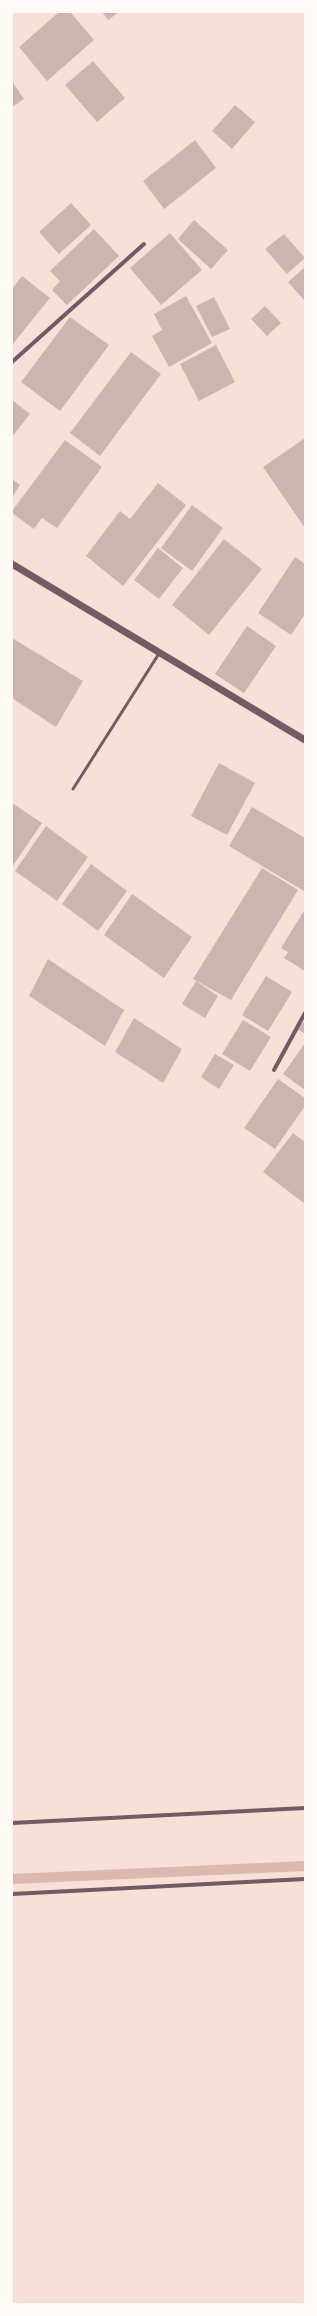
<!DOCTYPE html>
<html>
<head>
<meta charset="utf-8">
<style>
	body { margin:0 }
	#map { position:relative; width:317px; height:2316px; overflow:hidden; background:#f7e1d7; font-family:"Titillium Web",sans-serif }
	canvas { display:block }
	.frame { position:absolute; inset:0; border:13px solid #fffaf5; pointer-events:none }
</style>
</head>
<body>
<div id="map">
<canvas width="317" height="2316"></canvas>
<div class="frame"></div>
</div>
<script>
const ctx = document.querySelector('canvas').getContext('2d');
ctx.lineJoin = 'round';
function poly(rows) {
  const path = new Path2D();
  for (const r of rows) {
    path.moveTo(r[0], r[1]);
    for (let i = 2; i < r.length; i += 2) path.lineTo(r[i], r[i + 1]);
  }
  return path;
}
function stroke(path, color, width, dash) {
  ctx.strokeStyle = color;
  ctx.lineWidth = width;
  ctx.lineCap = dash ? 'butt' : 'round';
  ctx.setLineDash(dash || []);
  ctx.stroke(path);
}
function fillPath(path, color) {
  ctx.fillStyle = color;
  ctx.fill(path, 'evenodd');
}
const stream = poly([
	[12,1879,305,1866]
]);
const building = poly([
	[59,12,70,12,94,40,47,81,19,47],
	[102,12,119,12,108,20],
	[93,61,125,98,97,122,65,85],
	[12,81,24,99,12,107],
	[235,105,255,122,232,149,212,131],
	[195,140,216,168,164,209,143,181],
	[71,203,91,225,59,254,39,232],
	[194,220,228,250,211,269,178,239],
	[94,229,119,256,67,305,52,290,60,281,50,271],
	[170,233,202,270,161,305,130,268],
	[284,234,305,258,287,274,265,249],
	[305,267,305,301,288,282],
	[22,276,50,298,12,345,12,289],
	[186,296,212,343,169,367,152,336,162,330,154,314],
	[214,297,230,329,212,337,196,306],
	[265,306,281,323,267,336,251,319],
	[70,317,109,345,60,411,21,382],
	[216,345,235,382,199,401,180,364],
	[131,352,161,374,100,456,70,433],
	[12,400,30,414,12,437],
	[305,438,305,528,263,467],
	[65,440,102,467,57,528,42,518,34,529,12,513,12,511],
	[12,479,20,485,12,497],
	[158,483,186,505,123,586,86,556,120,511,130,519],
	[192,505,223,528,192,571,161,548],
	[224,539,262,569,209,635,172,605],
	[158,548,183,568,159,599,134,580],
	[295,557,305,564,305,614,291,635,258,613],
	[247,626,276,646,244,693,215,674],
	[12,638,83,681,56,727,12,698],
	[219,763,255,783,227,835,191,816],
	[12,803,42,823,12,867],
	[252,807,305,838,304,891,229,846],
	[46,826,88,857,57,901,15,871],
	[91,864,127,891,98,931,62,904],
	[262,868,298,890,231,1000,193,979],
	[132,894,192,937,164,978,104,935],
	[305,909,305,971,284,958,288,952,281,948],
	[48,959,124,1010,105,1046,29,996],
	[266,976,292,992,268,1031,242,1015],
	[196,981,218,996,205,1018,182,1004],
	[134,1018,182,1049,163,1083,115,1052],
	[243,1020,271,1037,250,1071,222,1054],
	[305,1020,305,1034,298,1029],
	[305,1043,305,1090,283,1074],
	[215,1054,234,1065,219,1089,201,1077],
	[278,1079,305,1098,305,1106,275,1149,244,1128],
	[293,1133,305,1142,305,1204,263,1172]
]);
const service = poly([
	[73,789,160,652]
]);
const minor = poly([
	[12,362,144,244],
	[274,1070,305,1013],
	[12,1823,305,1808],
	[12,1894,305,1879]
]);
const tertiary = poly([
	[12,564,305,740]
]);
stroke(stream, '#dcb8b0', 10);
fillPath(building, '#ccb4b1');
stroke(service, '#755966', 3);
stroke(minor, '#755966', 4);
stroke(tertiary, '#755966', 7);
</script>
</body>
</html>
